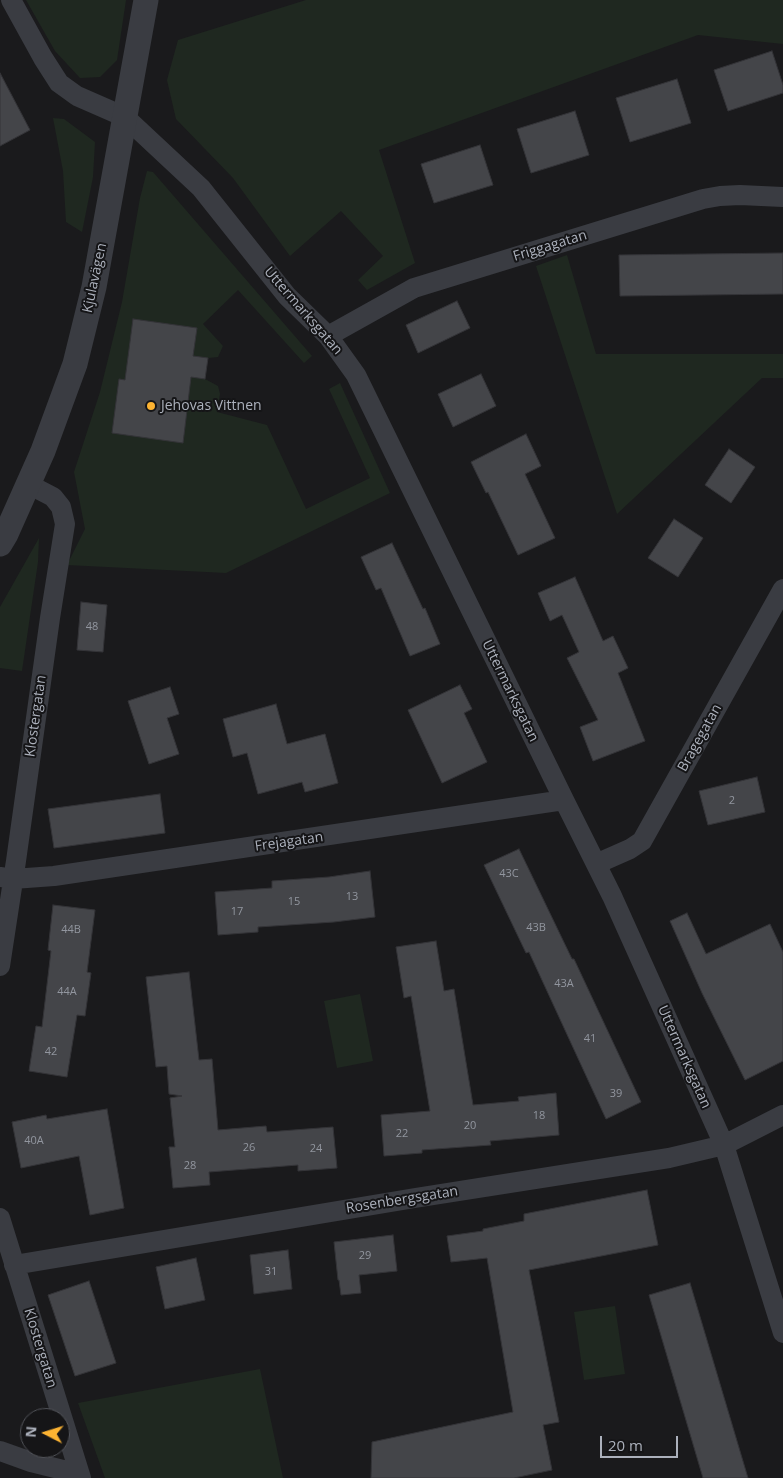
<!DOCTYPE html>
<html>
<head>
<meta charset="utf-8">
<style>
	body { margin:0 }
	#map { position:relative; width:783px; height:1478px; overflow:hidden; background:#1a1a1c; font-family:"Open Sans",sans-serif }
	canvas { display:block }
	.north { position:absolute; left:20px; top:1408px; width:50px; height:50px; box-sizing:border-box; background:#151517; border:1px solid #515359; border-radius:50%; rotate:275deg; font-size:14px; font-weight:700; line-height:20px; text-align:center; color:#acb1bc }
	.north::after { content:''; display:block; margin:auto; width:18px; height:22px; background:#fcb332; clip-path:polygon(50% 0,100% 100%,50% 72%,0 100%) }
	.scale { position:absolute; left:600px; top:1436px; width:78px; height:22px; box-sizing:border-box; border:2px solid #acb1bc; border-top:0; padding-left:6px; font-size:15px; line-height:18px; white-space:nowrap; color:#acb1bc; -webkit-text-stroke:4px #151517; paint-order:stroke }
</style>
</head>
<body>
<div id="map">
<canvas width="783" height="1478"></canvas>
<div class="north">N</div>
<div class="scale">20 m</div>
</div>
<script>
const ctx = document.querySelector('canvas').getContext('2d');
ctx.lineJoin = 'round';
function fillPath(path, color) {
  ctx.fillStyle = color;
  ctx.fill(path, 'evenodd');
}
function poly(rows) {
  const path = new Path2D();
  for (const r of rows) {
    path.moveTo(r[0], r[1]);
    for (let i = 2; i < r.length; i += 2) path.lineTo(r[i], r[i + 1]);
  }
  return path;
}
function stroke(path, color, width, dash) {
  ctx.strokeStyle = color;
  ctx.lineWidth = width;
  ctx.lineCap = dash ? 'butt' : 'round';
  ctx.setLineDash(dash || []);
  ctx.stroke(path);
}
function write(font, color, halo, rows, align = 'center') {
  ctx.font = font + ' "Open Sans",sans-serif';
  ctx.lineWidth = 4;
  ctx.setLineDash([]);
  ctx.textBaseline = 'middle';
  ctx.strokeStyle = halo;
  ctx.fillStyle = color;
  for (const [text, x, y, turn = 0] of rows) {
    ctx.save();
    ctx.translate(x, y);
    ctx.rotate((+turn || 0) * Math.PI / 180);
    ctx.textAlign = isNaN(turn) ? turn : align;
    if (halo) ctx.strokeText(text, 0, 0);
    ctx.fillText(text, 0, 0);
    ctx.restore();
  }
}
const green = poly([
	[26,0,126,0,117,60,100,77,80,78,55,51],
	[306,0,783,0,783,44,698,35,379,150,415,263,367,290,358,280,383,256,341,211,290,256,233,178,176,119,167,80,178,40],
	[53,118,64,119,95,142,93,177,82,232,66,222,63,171],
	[147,171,153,172,312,356,304,363,238,290,203,324,223,346,218,357,208,358,193,356,197,328,133,319,125,380,119,379,112,433,183,442,191,377,205,379,218,386,220,394,217,412,267,425,306,509,370,478,329,389,340,383,390,493,226,573,67,565,85,529,74,472,100,392,122,302,140,198],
	[567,255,596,354,783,354,783,378,762,378,617,514,536,266],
	[39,538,38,562,22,671,0,668,0,607],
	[360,994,373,1061,337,1068,324,1001],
	[615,1306,625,1374,584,1380,574,1312],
	[260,1369,283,1478,105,1478,78,1403]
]);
const building = poly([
	[772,51,783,85,783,93,728,111,714,70,772,51],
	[0,73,30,130,0,146,0,73],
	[677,79,691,123,630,142,616,98,677,79],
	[575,111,589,155,531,173,517,129,575,111],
	[480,145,493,185,434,203,421,164,480,145],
	[783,253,783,294,620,296,619,255,783,253],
	[457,301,470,328,418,353,406,325,457,301],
	[133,319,197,328,193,356,208,358,205,379,191,377,183,443,112,433,119,379,125,380,133,319],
	[481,374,496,406,453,427,438,394,481,374],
	[526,434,541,466,525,474,555,538,518,555,488,492,486,493,471,462,526,434],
	[729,449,755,467,731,503,705,485,729,449],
	[674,519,703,538,678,577,648,558,674,519],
	[392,543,423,609,425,608,440,644,410,656,381,588,376,590,361,557,392,543],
	[575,577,603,641,613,636,628,668,618,673,645,741,593,761,580,727,598,720,567,658,579,652,562,615,550,621,538,593,575,577],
	[81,602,107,605,103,652,77,650,81,602],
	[460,685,472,709,464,713,487,762,442,783,408,710,460,685],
	[170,687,179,714,167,718,179,754,149,764,128,701,170,687],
	[276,704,287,744,325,734,338,783,305,792,302,782,258,794,247,753,233,757,223,719,276,704],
	[757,777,765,812,708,825,699,791,757,777],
	[160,794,165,833,54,848,48,809,160,794],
	[519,849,572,959,574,959,641,1102,606,1119,529,952,526,953,484,865,519,849],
	[370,871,375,917,334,922,258,927,258,932,218,935,215,892,272,888,272,881,329,877,370,871],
	[53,905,95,910,87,972,91,973,85,1016,77,1015,67,1077,29,1071,36,1026,42,1027,51,951,48,950,53,905],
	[687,913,706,954,770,924,783,952,783,1061,745,1080,702,993,670,921,687,913],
	[436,941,444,991,454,989,473,1105,519,1101,518,1097,556,1093,559,1135,490,1141,491,1145,422,1150,422,1153,384,1156,381,1115,430,1111,411,996,404,998,396,947,436,941],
	[189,972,199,1060,212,1059,218,1130,266,1126,267,1132,333,1127,337,1168,298,1171,298,1165,209,1172,210,1185,173,1188,169,1147,175,1147,170,1098,182,1096,169,1094,167,1066,156,1067,146,977,189,972],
	[107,1109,124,1208,90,1215,79,1156,21,1168,12,1122,46,1115,47,1119,107,1109],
	[647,1190,658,1245,529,1270,559,1422,543,1425,552,1470,514,1478,371,1478,372,1442,513,1412,487,1258,451,1262,447,1236,483,1231,483,1229,524,1221,524,1214,647,1190],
	[393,1235,397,1271,359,1275,361,1293,341,1295,339,1280,338,1280,334,1242,393,1235],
	[288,1250,292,1289,254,1294,250,1255,288,1250],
	[196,1258,205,1300,165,1309,156,1267,196,1258],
	[89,1281,116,1363,75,1376,48,1295,89,1281],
	[690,1283,748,1478,703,1478,649,1295,690,1283]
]);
const minor = poly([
	[11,0,43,58,59,83,77,96,125,117,201,188,287,296,328,336,356,375,564,800,612,896,724,1145,783,1333],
	[328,336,414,288,703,199,720,196,740,195,783,197],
	[596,864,630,849,642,841,783,589],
	[0,877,13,879,54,876,564,800],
	[0,966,16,861,50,618,65,524,61,507,53,497,28,484],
	[0,1218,81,1478],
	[14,1265,415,1198,669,1158,724,1145,783,1115],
	[0,1451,31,1462,79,1474]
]);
const tertiary = poly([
	[0,544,6,534,43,451,75,364,94,287,146,0]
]);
const markers = [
	[151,406,5,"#fcb332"]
];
const numberNames = [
	["48",92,627],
	["2",732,801],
	["43C",509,874],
	["13",352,897],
	["15",294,902],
	["17",237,912],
	["43B",536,928],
	["44B",71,930],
	["43A",564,984],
	["44A",67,992],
	["41",590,1039],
	["42",51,1052],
	["39",616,1094],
	["18",539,1116],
	["20",470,1126],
	["22",402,1134],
	["40A",34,1141],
	["26",249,1148],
	["24",316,1149],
	["28",190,1166],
	["29",365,1256],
	["31",271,1272]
];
const streetNames = [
	["Friggagatan",550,246,-17],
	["Kjulavägen",95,278,-78],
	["Uttermarksgatan",303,311,49],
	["Uttermarksgatan",510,691,64],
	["Klostergatan",36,716,-82],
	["Bragegatan",700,738,-61],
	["Frejagatan",289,842,-8],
	["Uttermarksgatan",684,1057,66],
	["Rosenbergsgatan",402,1200,-9],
	["Klostergatan",40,1348,73]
];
const poiNames = [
	["Jehovas Vittnen",161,406]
];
fillPath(green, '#1f2820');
fillPath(building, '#444549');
stroke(building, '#343438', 1);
stroke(minor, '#3a3c42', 20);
stroke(tertiary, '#3a3c42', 25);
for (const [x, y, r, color] of markers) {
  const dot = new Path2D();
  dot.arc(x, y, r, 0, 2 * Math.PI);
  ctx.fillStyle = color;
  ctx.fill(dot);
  stroke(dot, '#151517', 2);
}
write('11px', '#92969f', null, numberNames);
write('14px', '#acb1bc', '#151517', streetNames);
write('14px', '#acb1bc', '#151517', poiNames, 'left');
</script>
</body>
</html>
